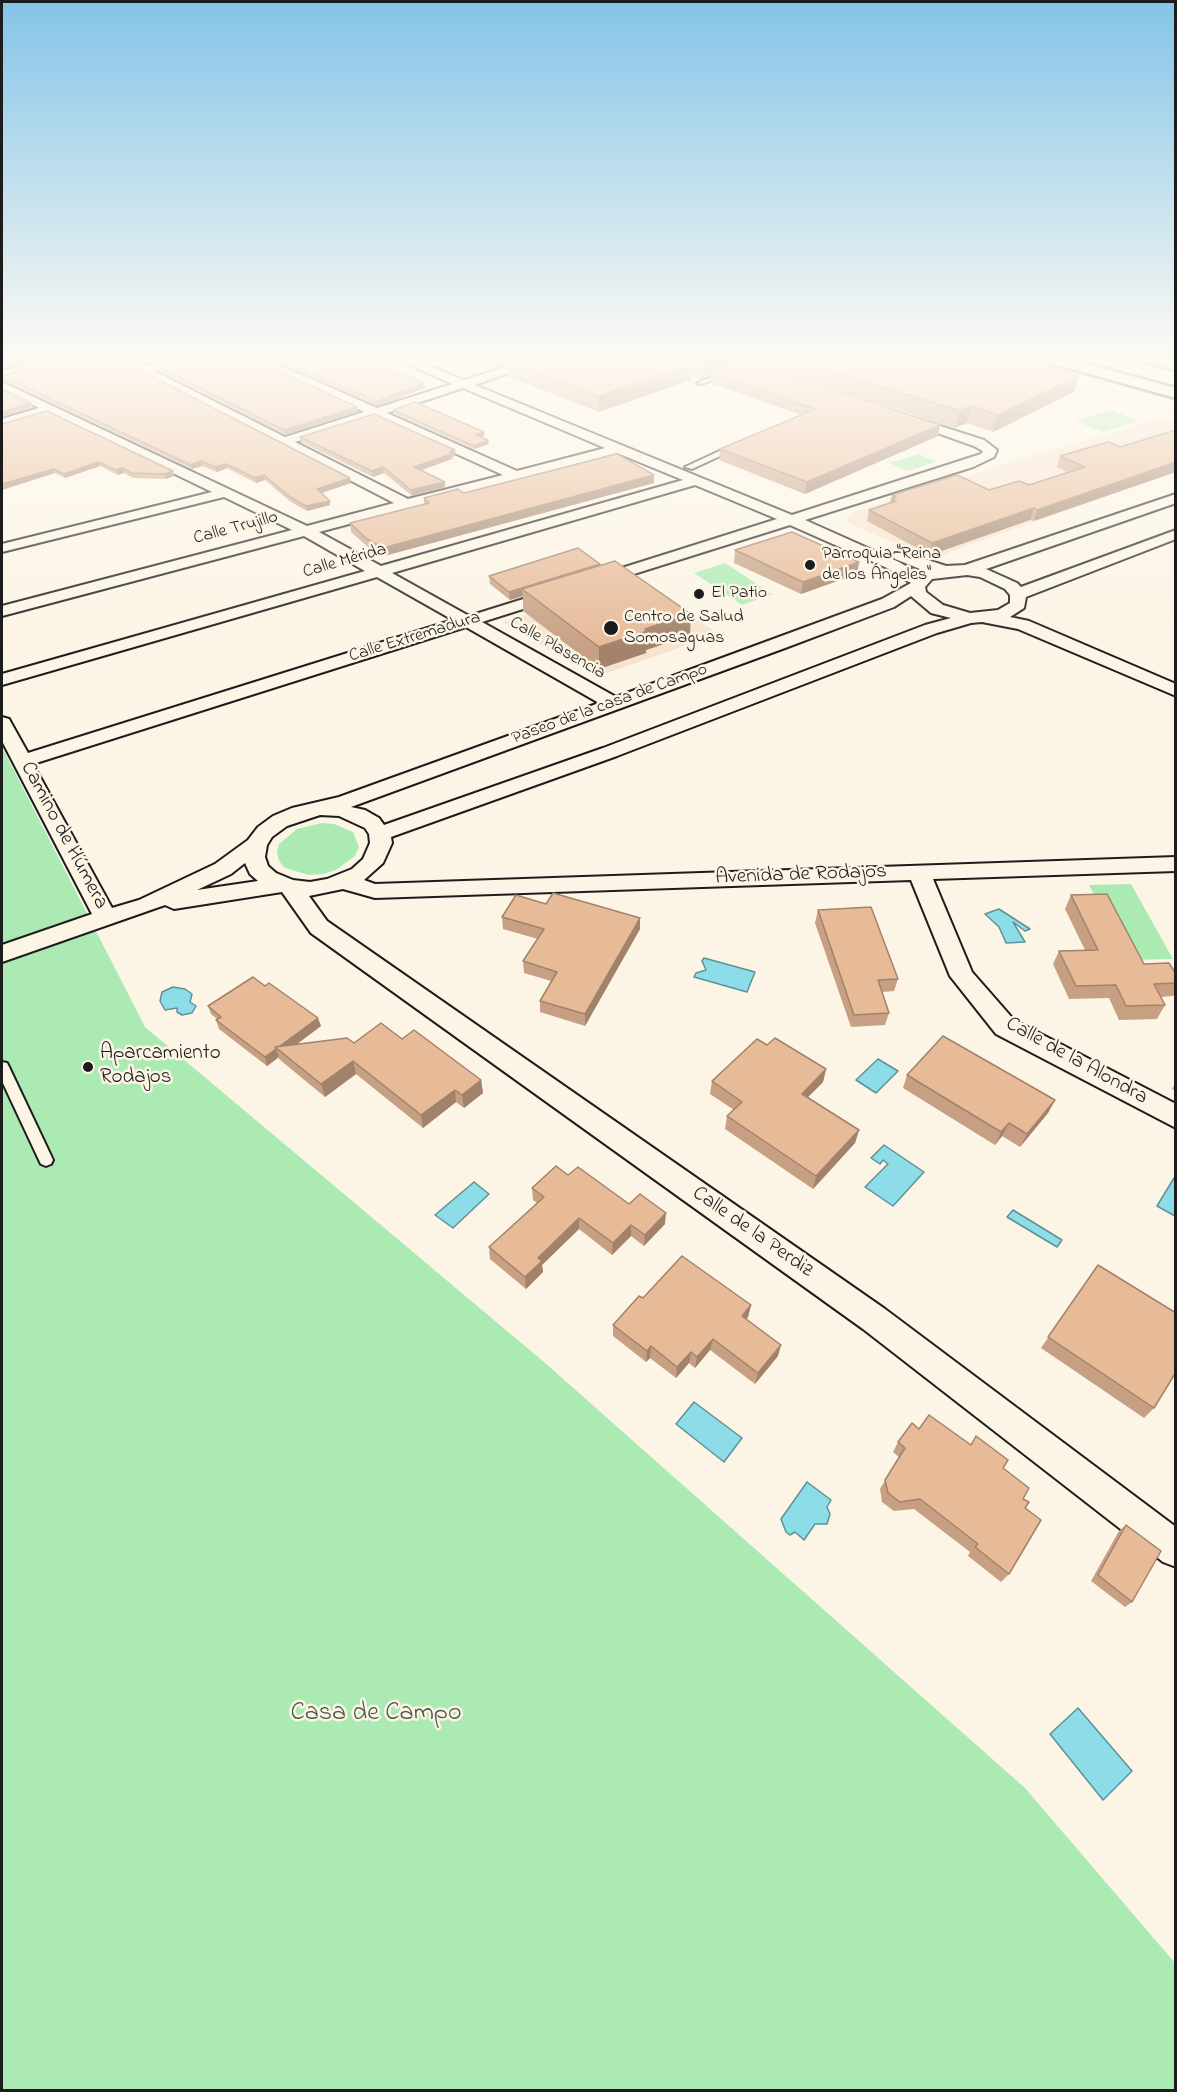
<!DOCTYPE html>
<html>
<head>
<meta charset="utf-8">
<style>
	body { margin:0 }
	#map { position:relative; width:1177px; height:2092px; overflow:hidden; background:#fcf5e5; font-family:"Indie Flower",sans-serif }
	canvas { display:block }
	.frame { position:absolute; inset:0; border:3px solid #1c1c1c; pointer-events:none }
</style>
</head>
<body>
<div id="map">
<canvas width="1177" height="2092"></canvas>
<div class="frame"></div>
</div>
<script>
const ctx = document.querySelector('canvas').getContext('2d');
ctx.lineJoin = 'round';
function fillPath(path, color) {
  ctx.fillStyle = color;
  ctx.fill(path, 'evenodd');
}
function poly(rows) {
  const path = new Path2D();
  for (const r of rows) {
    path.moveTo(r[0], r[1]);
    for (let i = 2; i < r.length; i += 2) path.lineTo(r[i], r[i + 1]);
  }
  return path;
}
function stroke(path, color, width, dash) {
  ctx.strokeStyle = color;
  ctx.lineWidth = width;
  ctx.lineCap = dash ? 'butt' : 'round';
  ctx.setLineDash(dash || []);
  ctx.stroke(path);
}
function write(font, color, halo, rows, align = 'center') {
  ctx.font = font + ' "Indie Flower",sans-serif';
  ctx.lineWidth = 5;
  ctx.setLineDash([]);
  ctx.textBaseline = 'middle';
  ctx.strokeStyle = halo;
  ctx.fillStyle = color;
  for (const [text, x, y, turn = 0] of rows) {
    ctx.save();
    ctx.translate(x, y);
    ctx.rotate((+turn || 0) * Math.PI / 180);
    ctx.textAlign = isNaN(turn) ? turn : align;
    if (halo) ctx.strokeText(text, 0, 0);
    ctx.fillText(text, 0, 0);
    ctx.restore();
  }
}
const built = poly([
	[1163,418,1175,423,1175,472,930,559,848,523,848,516,858,511,1015,461],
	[638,579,718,634,596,677,502,622]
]);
const green = poly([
	[1112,410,1139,421,1102,432,1075,421],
	[919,454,937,462,907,471,889,463],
	[725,563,772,594,742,605,694,573],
	[2,747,145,1027,544,1362,1025,1788,1175,1963,1175,2090,2,2090],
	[322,823,334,824,353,832,359,847,355,856,336,870,323,874,309,875,285,868,279,861,277,853,279,844,297,829],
	[1131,884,1173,959,1128,960,1089,885]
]);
const water = poly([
	[999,909,1030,929,1025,931,1013,922,1025,942,1006,943,999,927,985,914,999,909],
	[704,958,755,972,747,992,694,977,696,973,706,970,702,961,704,958],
	[173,987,185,989,192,994,190,1002,196,1006,192,1013,182,1015,177,1012,177,1008,165,1010,160,1001,162,992,173,987],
	[878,1059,898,1071,876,1093,856,1080,878,1059],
	[884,1145,924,1172,893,1206,865,1187,888,1164,883,1160,880,1164,871,1158,884,1145],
	[1174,1178,1175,1179,1175,1216,1157,1206,1174,1178],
	[474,1182,489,1194,453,1228,435,1215,474,1182],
	[1013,1210,1062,1240,1057,1247,1007,1217,1013,1210],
	[694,1402,742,1438,724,1462,676,1424,694,1402],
	[807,1482,831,1500,827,1507,830,1514,827,1524,815,1524,804,1540,795,1532,790,1535,786,1532,781,1519,807,1482],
	[1078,1708,1132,1771,1103,1800,1050,1734,1078,1708]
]);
const lane = poly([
	[753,358,761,358,740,366,737,364,753,358],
	[725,372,730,373,702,384,697,383,725,372],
	[726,448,733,450,692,469,685,467,726,448],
	[2,1062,7,1063,9,1067,53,1160,51,1164,46,1166,41,1164,39,1160,2,1081,2,1062]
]);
const street = poly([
	[114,358,128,358,145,366,177,358,195,358,193,360,154,371,285,437,364,412,249,358,264,358,377,408,452,384,394,358,409,358,464,380,535,358,552,358,475,385,792,515,981,454,983,451,974,446,901,420,902,417,912,417,984,440,997,450,994,457,973,467,805,520,899,562,919,574,925,571,895,559,893,556,895,553,907,553,946,566,965,565,1176,494,1176,503,986,569,1017,583,1021,587,1176,530,1176,539,1026,597,1024,608,1010,617,1029,621,1176,684,1176,696,1018,629,982,622,971,623,937,633,617,756,391,837,392,843,383,863,364,880,375,884,1176,857,1176,871,933,879,972,972,1014,1020,1176,1104,1176,1128,996,1034,950,976,911,880,375,898,343,889,309,896,327,921,885,1309,1176,1527,1176,1567,1163,1562,863,1329,311,933,282,892,174,909,165,905,2,962,2,945,92,914,2,741,2,717,9,719,28,753,453,620,377,577,2,685,2,674,365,571,304,536,2,616,2,606,292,530,224,497,2,552,2,544,212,492,49,413,2,427,2,419,39,408,2,390,2,382,307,526,394,503,114,358],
	[463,388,605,448,517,471,387,413,463,388],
	[375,417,503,475,408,499,295,442,375,417],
	[617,453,683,480,381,566,319,532,617,453],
	[695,485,777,519,590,578,588,581,590,584,602,584,790,525,887,568,911,583,882,599,616,697,482,622,561,597,563,594,561,591,549,591,469,616,392,573,695,485],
	[967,575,980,577,1005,589,1010,595,1010,603,998,610,970,613,943,605,926,592,925,587,932,579,967,575],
	[911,596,931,613,951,618,925,625,603,748,384,825,379,818,365,810,351,807,785,648,894,607,911,596],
	[466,627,599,703,339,797,292,808,273,816,258,827,248,840,215,864,139,900,112,908,33,764,466,627],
	[320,815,339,816,365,828,369,834,370,843,363,859,352,869,327,879,310,882,293,880,276,873,268,866,265,857,267,845,272,837,287,826,320,815],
	[245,863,250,874,258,881,197,890,231,874,245,863],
	[716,358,733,358,776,374,766,377,716,358],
	[48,359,54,362,52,364,2,378,2,371,48,359]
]);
const highway = poly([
	[1041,358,1064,358,1176,388,1176,398,1043,361,1041,358],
	[1138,358,1162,358,1176,361,1176,370,1140,361,1138,358]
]);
const wall = poly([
	[49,358,116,358,351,483,321,493,330,501,330,505,307,511,291,502,265,480,256,483,227,468,217,472,202,466,192,469,3,380,2,376,52,361,53,360],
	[132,358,169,358,145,364],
	[269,358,364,358,424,383,425,388,377,406],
	[459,358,751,358,744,359,734,358,733,365,940,425,938,436,805,494,719,460,720,449,801,415,711,383,711,375,700,379,691,376,691,380,599,412,507,376,506,365,490,370],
	[755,358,1017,358,1079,376,1074,392,993,432,967,423,955,428,755,363],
	[159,367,357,407,358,412,285,435,160,372],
	[393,410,484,432,484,436,481,437,489,444,474,449,393,413],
	[2,424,173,471,174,476,166,479,133,478,124,473,118,475,100,466,65,478,55,473],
	[300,437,455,450,455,456,452,457,452,459,421,470,445,482,445,487,412,496,384,473,373,477,301,442],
	[1108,442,1034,521,1030,520,930,555,867,521,869,510,890,503,892,495,989,490,1029,485,1069,473,1057,467,1060,456],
	[654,483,384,556,368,547,351,532,350,523,424,504,424,498,464,493],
	[735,550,859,562,857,574,801,594,734,563],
	[600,564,600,566,690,635,646,650,646,653,599,669,523,611,523,596,510,600,490,584,489,576],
	[1071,895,1144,964,1176,974,1176,992,1173,996,1161,997,1165,1005,1157,1019,1119,1020,1109,998,1069,999,1053,964,1059,951,1085,950,1065,909],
	[546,904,640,929,585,1026,540,1012,540,1001,551,981,524,973,523,961,538,939,503,929,502,917],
	[818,910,898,979,894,991,882,992,889,1013,885,1025,851,1027,815,923],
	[208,1006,321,1026,296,1044,354,1043,402,1039,481,1080,483,1093,464,1108,456,1102,423,1128,356,1074,325,1097,279,1059,279,1057,267,1066,219,1029,216,1020,217,1019,211,1014],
	[767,1045,826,1069,823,1082,808,1097,859,1130,855,1143,813,1189,725,1129,727,1116,734,1110,710,1094,712,1081],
	[907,1075,1055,1100,1048,1113,1020,1147,1002,1136,995,1145,903,1088],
	[1176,1082,1176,1091,1172,1089],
	[568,1175,629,1204,665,1224,644,1246,631,1236,612,1255,579,1229,542,1265,543,1272,526,1289,490,1259,489,1247,537,1203,533,1200,532,1188],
	[1098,1265,1154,1408,1144,1418,1041,1348],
	[751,1305,748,1317,746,1319,778,1356,755,1384,710,1350,695,1368,689,1363,676,1378,650,1358,646,1362,613,1336,613,1325],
	[919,1429,971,1445,976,1436,1003,1468,1023,1499,1025,1508,1009,1574,1001,1582,968,1556,970,1552,914,1509,894,1511,882,1502,880,1489,899,1457,893,1452,898,1442],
	[1126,1525,1132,1602,1125,1607,1091,1581,1119,1531]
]);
const shadedWall = poly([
	[27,358,44,358,2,369,2,365],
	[150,358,169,358,145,364,144,359],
	[489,358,528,358,506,360,506,365,490,370],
	[707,358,734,358,733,366,712,373,711,375,700,379,701,360],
	[692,364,691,380,599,412,599,396],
	[1079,376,1074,392,993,432,998,415],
	[424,383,425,388,377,406,377,401],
	[31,403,33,407,2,417,2,412],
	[971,406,967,423,955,428,960,411],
	[357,407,358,412,285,435,284,430],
	[940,425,938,436,805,494,807,482],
	[484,432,484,436,476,438,476,435],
	[488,440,489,444,474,449,474,446],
	[455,450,455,456,452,457,452,459,414,473,414,467],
	[201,461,202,466,192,469,191,465],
	[98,462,100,466,65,478,64,474],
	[1176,462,1176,472,1034,521,1037,510],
	[226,464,227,468,217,472,215,467],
	[383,467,384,473,373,477,372,471],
	[122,468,124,473,118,475,116,470],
	[54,469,55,473,2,490,2,484],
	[173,471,174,476,166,479,165,474],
	[264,475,265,480,256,483,255,478],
	[654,475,654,483,384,556,383,548],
	[350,478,351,483,318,494,317,489],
	[445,482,445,487,412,496,411,490],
	[330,501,330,505,307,511,306,506],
	[1034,508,1030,520,930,555,932,543],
	[859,562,857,574,801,594,803,582],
	[600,564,600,572,522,589,523,596,510,600,509,592],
	[691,614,690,635,646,650,646,653,599,669,599,647,645,629],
	[640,918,640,929,585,1026,585,1014],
	[318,1018,321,1026,284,1054,277,1048],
	[276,1049,279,1057,267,1066,265,1057],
	[353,1061,356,1074,325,1097,321,1084],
	[826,1069,823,1082,798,1107,802,1094],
	[481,1080,483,1093,464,1108,462,1095],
	[455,1090,456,1102,423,1128,421,1115],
	[1055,1100,1048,1113,1020,1147,1027,1134],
	[1009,1123,1002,1136,995,1145,1001,1132],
	[859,1130,855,1143,813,1189,816,1176],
	[666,1213,665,1224,644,1246,645,1235],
	[579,1218,579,1229,542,1265,543,1272,526,1289,525,1277,538,1258],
	[631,1225,631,1236,612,1255,613,1243],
	[751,1305,748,1317,739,1327,742,1316],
	[713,1339,710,1350,695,1368,697,1357],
	[781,1345,778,1356,755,1384,758,1373],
	[651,1346,650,1358,646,1362,647,1351],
	[691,1352,689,1363,676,1378,677,1367]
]);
const building = poly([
	[2,358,27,358,2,365,2,358],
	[55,358,116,358,350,478,317,489,330,501,306,506,290,497,264,475,255,478,226,464,215,467,201,461,191,465,2,376,52,361,55,358],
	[193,358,251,358,357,407,284,430,159,367,193,358],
	[278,358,364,358,424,383,377,401,278,358],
	[512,358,675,358,692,364,599,396,506,360,512,358],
	[695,358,707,358,701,360,695,358],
	[791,358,1017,358,1079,376,998,415,971,406,960,411,791,358],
	[746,360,940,425,807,482,720,449,815,409,712,373,746,360],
	[2,389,31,403,2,412,2,389],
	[415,402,484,432,476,435,488,440,474,446,393,410,415,402],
	[47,411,173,471,165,474,132,473,122,468,116,470,98,462,64,474,54,469,2,484,2,424,47,411],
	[374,414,455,450,449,452,452,454,414,467,445,482,411,490,383,467,372,471,300,437,374,414],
	[1176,430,1176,462,1037,510,1034,508,932,543,869,510,896,501,891,499,896,497,892,495,957,475,989,490,1019,481,1029,485,1085,467,1060,456,1108,442,1120,447,1176,430],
	[617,454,654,475,383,548,367,539,350,523,429,503,424,498,458,489,464,493,617,454],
	[792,532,859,562,803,582,735,550,792,532],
	[578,548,600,564,509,592,489,576,578,548],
	[615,561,691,614,645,629,647,631,599,647,522,589,615,561],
	[553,893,640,918,585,1014,540,1001,557,972,523,961,544,929,502,917,516,895,546,904,553,893],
	[1107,894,1144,964,1169,963,1176,974,1176,983,1154,984,1165,1005,1126,1006,1116,985,1076,986,1059,951,1098,950,1071,895,1107,894],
	[871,907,898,979,878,980,889,1013,854,1015,818,910,871,907],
	[253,977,265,986,269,983,318,1018,280,1046,275,1047,276,1049,265,1057,216,1020,221,1017,208,1006,253,977],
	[381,1023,402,1039,414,1030,481,1080,462,1095,455,1090,421,1115,353,1061,321,1084,275,1047,347,1038,354,1043,381,1023],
	[943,1036,1055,1100,1027,1134,1009,1123,1001,1132,907,1075,943,1036],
	[775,1038,826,1069,802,1094,859,1130,816,1176,727,1116,742,1102,712,1081,757,1039,767,1045,775,1038],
	[556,1166,568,1175,578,1167,629,1204,640,1194,666,1213,645,1235,631,1225,613,1243,579,1218,538,1258,542,1261,525,1277,489,1247,544,1197,532,1188,556,1166],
	[682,1256,751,1305,742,1316,781,1345,758,1373,713,1339,697,1357,691,1352,677,1367,651,1346,647,1351,613,1325,639,1296,643,1298,682,1256],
	[1098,1265,1176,1313,1176,1372,1154,1408,1048,1337,1098,1265],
	[929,1415,971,1445,976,1436,1008,1460,1003,1468,1029,1488,1023,1499,1029,1502,1025,1508,1041,1520,1009,1574,975,1547,978,1544,920,1499,900,1502,888,1493,885,1480,905,1448,898,1442,912,1423,919,1429,929,1415],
	[1126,1525,1161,1551,1132,1602,1098,1575,1126,1525]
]);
const markers = [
	[810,565,6,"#1c1c1c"],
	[699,594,6,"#1c1c1c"],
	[611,628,8,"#1c1c1c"],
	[88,1067,6,"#1c1c1c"]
];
const farStreetnames = [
	["Calle Trujillo",236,529,-15],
	["Calle Mérida",345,562,-16],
	["Calle Extremadura",415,638,-17],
	["Calle Plasencia",557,649,30],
	["Paseo de la casa de Campo",610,705,-20]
];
const farPoinames = [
	["Parroquia \"Reina",822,555],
	["de los Ángeles\"",822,576],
	["El Patio",711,594],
	["Centro de Salud",624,618],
	["Somosaguas",624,639]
];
const streetNames = [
	["Camino de Húmera",63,836,62],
	["Avenida de Rodajos",801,876,-2],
	["Calle de la Alondra",1076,1062,29],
	["Calle de la Perdiz",752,1233,35]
];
const poiNames = [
	["Aparcamiento",100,1055],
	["Rodajos",100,1079]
];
const nearParknames = [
	["Casa de Campo",376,1715]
];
fillPath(built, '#f6e3ce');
fillPath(green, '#abebb3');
fillPath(water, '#8ddde9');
stroke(water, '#609097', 1.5);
stroke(lane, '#1c1c1c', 4);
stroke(street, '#1c1c1c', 4);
stroke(highway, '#1c1c1c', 5);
fillPath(lane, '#fcf5e5');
fillPath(street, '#fcf5e5');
fillPath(highway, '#fcf5e5');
fillPath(wall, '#c7a083');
fillPath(shadedWall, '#a2826a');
fillPath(building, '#e7ba98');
stroke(building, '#a2826a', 1.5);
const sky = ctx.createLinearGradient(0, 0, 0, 651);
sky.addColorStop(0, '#83c4e8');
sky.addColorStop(0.55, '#fefaf3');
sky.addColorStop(1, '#fefaf300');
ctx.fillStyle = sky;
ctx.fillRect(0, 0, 1177, 651);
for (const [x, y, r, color] of markers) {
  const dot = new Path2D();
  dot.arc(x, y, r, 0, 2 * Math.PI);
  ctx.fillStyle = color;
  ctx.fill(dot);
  stroke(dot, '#fcf5e5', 2);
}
write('18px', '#1c1c1c', '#fcf5e5', farStreetnames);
write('18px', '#1c1c1c', '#fcf5e5', farPoinames, 'left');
write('21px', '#1c1c1c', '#fcf5e5', streetNames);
write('21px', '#1c1c1c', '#fcf5e5', poiNames, 'left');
write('26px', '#475a49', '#fcf5e5', nearParknames);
</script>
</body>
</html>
